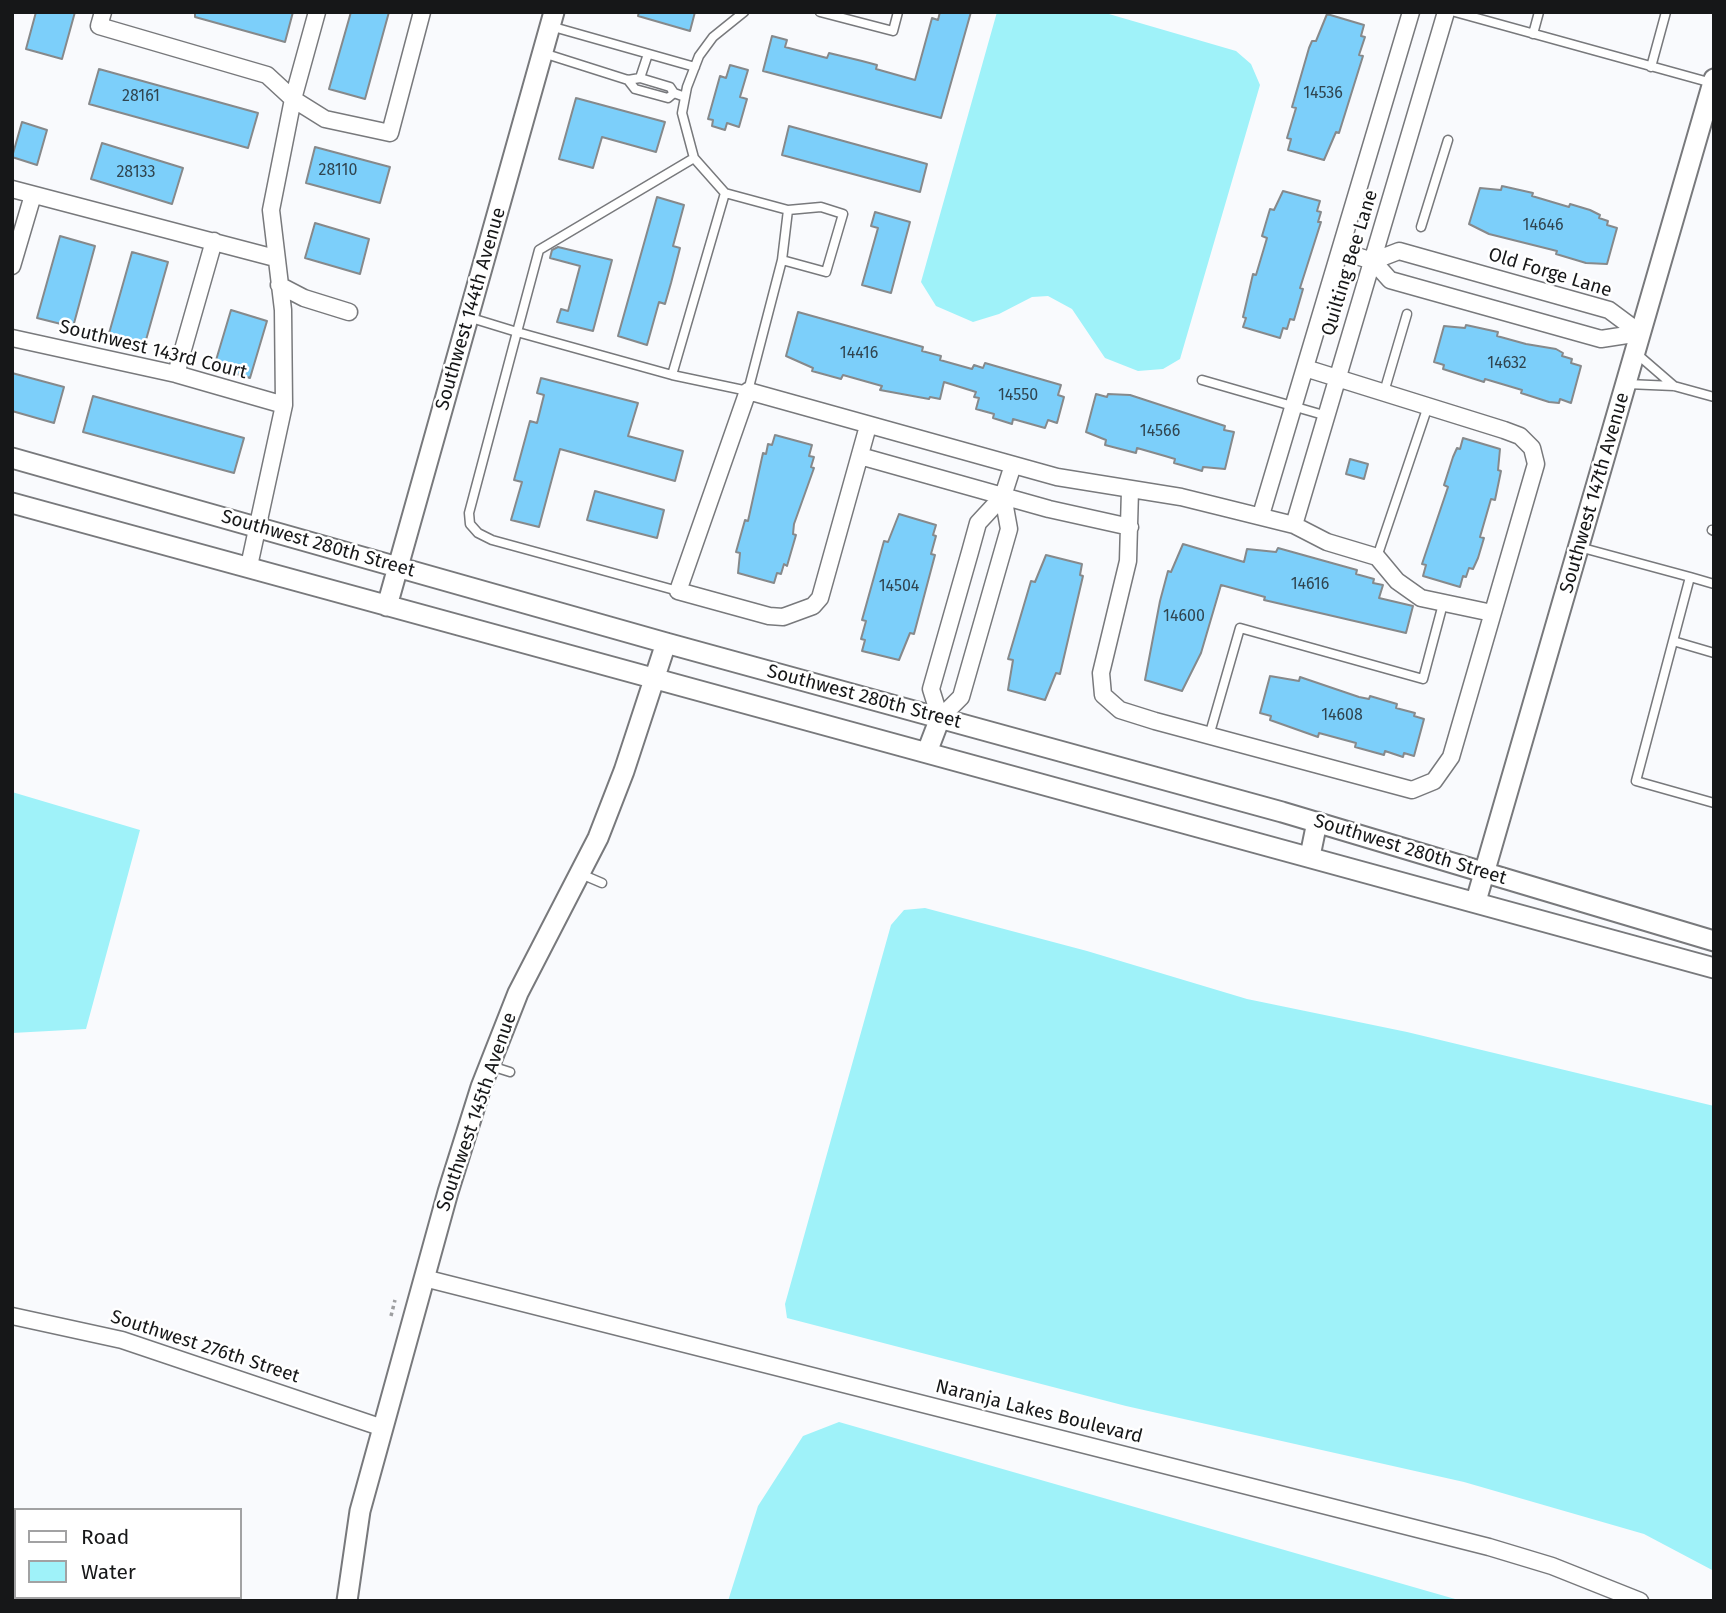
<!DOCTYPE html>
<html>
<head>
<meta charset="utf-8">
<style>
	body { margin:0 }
	#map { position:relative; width:1726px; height:1613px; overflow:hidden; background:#f9fafd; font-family:"Fira Sans",sans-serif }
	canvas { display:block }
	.frame { position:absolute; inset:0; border:14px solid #161718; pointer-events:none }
	.legend { position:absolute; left:14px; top:1508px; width:228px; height:91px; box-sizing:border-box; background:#fff; border:2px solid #a2a2a3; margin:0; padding:9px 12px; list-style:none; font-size:21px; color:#161718 }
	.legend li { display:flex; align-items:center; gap:14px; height:35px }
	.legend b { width:35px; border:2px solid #a2a2a3 }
</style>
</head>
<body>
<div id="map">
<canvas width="1726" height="1613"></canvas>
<div class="frame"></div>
<ul class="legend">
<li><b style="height:9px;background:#fff"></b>Road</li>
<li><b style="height:19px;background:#9ff2f9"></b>Water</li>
</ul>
</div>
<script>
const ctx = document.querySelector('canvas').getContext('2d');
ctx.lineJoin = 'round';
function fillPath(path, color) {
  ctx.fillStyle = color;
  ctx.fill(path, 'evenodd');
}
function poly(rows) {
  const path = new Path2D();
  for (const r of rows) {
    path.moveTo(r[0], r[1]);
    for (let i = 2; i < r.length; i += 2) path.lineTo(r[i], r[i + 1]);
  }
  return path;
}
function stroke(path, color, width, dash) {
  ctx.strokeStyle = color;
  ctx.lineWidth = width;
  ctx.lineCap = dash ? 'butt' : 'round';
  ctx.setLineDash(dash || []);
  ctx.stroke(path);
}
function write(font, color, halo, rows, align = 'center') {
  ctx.font = font + ' "Fira Sans",sans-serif';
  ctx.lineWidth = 5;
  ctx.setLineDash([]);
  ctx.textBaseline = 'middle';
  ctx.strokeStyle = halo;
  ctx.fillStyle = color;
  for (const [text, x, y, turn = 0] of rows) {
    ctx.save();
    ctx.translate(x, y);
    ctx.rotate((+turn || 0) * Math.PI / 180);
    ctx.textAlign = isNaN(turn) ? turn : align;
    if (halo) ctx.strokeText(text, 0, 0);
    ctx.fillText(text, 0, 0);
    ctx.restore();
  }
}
const water = poly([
	[997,12,1102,12,1236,51,1251,64,1260,85,1180,359,1163,369,1138,371,1105,358,1072,309,1048,296,1032,297,999,314,973,322,936,306,921,282],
	[12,792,140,830,86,1029,12,1033],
	[925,908,1087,951,1247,999,1407,1032,1714,1106,1714,1571,1644,1534,1464,1482,1126,1406,787,1318,785,1304,891,925,904,910],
	[839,1422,1462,1601,728,1601,758,1506,803,1436]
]);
const building = poly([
	[36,12,75,12,62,59,26,49,36,12],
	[195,12,293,12,285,42,195,17,195,12],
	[351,12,389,12,365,99,329,89,351,12],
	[639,12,695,12,690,31,638,16,639,12],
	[940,12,971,12,941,118,763,71,772,36,787,40,785,47,827,58,829,53,862,61,877,65,876,69,915,80,932,18,938,20,940,12],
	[1327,14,1364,25,1361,36,1365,37,1359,55,1363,56,1339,133,1336,132,1324,160,1288,150,1291,139,1287,138,1296,108,1292,107,1309,48,1312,41,1316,41,1327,14],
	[730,65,748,70,740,97,747,99,739,127,727,123,725,130,712,126,713,120,708,119,720,76,726,78,730,65],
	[99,69,258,113,248,148,89,104,99,69],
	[576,98,665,122,656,152,602,137,593,168,559,159,576,98],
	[22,122,47,130,37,165,12,157,22,122],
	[789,126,927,164,920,192,782,155,789,126],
	[102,143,183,168,172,204,91,179,102,143],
	[315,147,390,167,380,203,306,183,315,147],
	[1502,186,1533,193,1532,196,1569,207,1570,204,1590,210,1600,215,1599,218,1608,221,1607,225,1617,228,1607,264,1586,263,1556,254,1557,251,1489,234,1469,224,1480,188,1501,190,1502,186],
	[1283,191,1320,201,1317,211,1321,212,1318,222,1321,222,1300,288,1303,289,1294,320,1290,319,1287,329,1283,328,1280,338,1243,327,1246,318,1243,317,1253,274,1256,275,1267,238,1262,236,1270,209,1274,210,1283,191],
	[657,197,684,205,673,246,680,248,671,283,665,304,659,302,647,345,618,336,657,197],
	[875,212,910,222,891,293,862,285,878,228,871,226,875,212],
	[315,223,369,239,360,274,305,258,315,223],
	[60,236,95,246,73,327,37,318,60,236],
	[558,247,612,260,593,331,557,322,561,309,568,311,580,266,550,258,552,250,558,247],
	[132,252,168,262,144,347,108,337,132,252],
	[231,310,267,321,250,378,214,367,231,310],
	[798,312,923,347,922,351,941,356,940,360,972,369,974,365,983,368,985,363,1061,385,1058,395,1064,397,1057,423,1048,420,1045,428,1013,419,1012,424,993,418,994,414,976,409,979,398,974,397,976,392,944,382,940,399,930,397,929,399,880,390,882,386,843,375,841,379,812,371,813,368,786,356,798,312],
	[1466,325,1498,332,1497,336,1526,344,1556,349,1563,353,1562,356,1572,359,1571,363,1581,366,1571,403,1560,399,1559,403,1549,402,1521,393,1522,390,1485,379,1484,382,1443,369,1444,365,1434,362,1444,326,1465,328,1466,325],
	[12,373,64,387,54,423,12,411,12,373],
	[541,378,638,403,628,436,683,451,675,481,560,449,539,527,511,520,522,482,514,480,530,421,537,423,544,395,537,393,541,378],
	[1096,394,1107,397,1108,394,1130,395,1225,426,1224,430,1234,432,1225,469,1203,467,1202,471,1174,463,1175,459,1165,456,1137,448,1136,453,1105,445,1106,440,1086,432,1096,394],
	[93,396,244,438,234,473,83,432,93,396],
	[775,435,812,445,809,456,814,457,811,467,814,468,794,524,793,534,796,535,787,566,784,564,781,574,777,573,774,583,738,573,740,553,736,552,745,520,748,521,763,453,766,454,768,444,772,445,775,435],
	[1463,438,1500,449,1498,470,1501,471,1495,500,1491,499,1480,537,1484,538,1478,558,1473,569,1469,568,1466,577,1463,576,1460,587,1423,576,1426,565,1422,564,1448,487,1444,485,1453,457,1457,448,1460,449,1463,438],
	[1350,459,1368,464,1364,479,1346,474,1350,459],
	[595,491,664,510,657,538,587,520,595,491],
	[899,514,936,525,933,535,936,536,931,554,935,555,914,634,910,633,899,660,862,651,865,640,861,639,866,621,862,620,884,541,888,542,899,514],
	[1183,544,1244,562,1247,549,1276,552,1278,548,1357,570,1356,574,1374,579,1373,583,1383,585,1379,598,1413,606,1406,633,1264,600,1265,597,1221,585,1201,653,1182,691,1145,680,1160,601,1168,571,1171,572,1183,544],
	[1046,555,1082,564,1080,575,1083,576,1060,674,1056,673,1045,700,1008,690,1013,660,1008,659,1031,581,1035,582,1046,555],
	[1270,676,1299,681,1300,677,1359,697,1369,699,1370,696,1397,704,1396,708,1415,713,1414,716,1424,719,1414,756,1404,753,1403,757,1385,751,1384,755,1355,747,1356,743,1319,733,1318,737,1270,720,1271,716,1260,713,1270,676]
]);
const path = poly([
	[391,1316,395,1300]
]);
const service = poly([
	[820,12,893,31,898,12],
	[1455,12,1712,83],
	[550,26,695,67],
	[1533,34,1539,12],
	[543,53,628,80,640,78,670,87,674,93,685,97],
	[1651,67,1666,12],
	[640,78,648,54],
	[628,80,635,89,668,98,674,93],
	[694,158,682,113,687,87,699,56,713,37,744,12],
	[1421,227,1448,140],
	[782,260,826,272,843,214,821,207,788,210],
	[468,317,517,332,539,250,694,158,725,193,672,375],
	[1637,354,1674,386],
	[1202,380,1327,416],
	[1627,384,1674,386,1714,397],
	[1384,392,1407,314],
	[1712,530,1714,531],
	[1579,547,1690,577,1636,781,1714,803],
	[1377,557,1428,406],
	[1690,577,1714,584],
	[678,591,492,540,478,533,470,524,469,513,517,332,672,375,748,391,782,260,788,210,725,193],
	[1673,641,1714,653],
	[1209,736,1240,628,1423,679,1443,604],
	[581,874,602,883],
	[491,1066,510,1072]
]);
const minor = poly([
	[103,12,99,26,267,75,293,99,325,119,390,133,422,12],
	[12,189,275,258],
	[1340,251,1373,261,1390,280,1601,339,1640,333],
	[1373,261,1399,251,1609,310,1640,333],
	[12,266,33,195],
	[279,285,304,298,349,312],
	[12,338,176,374,284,405],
	[176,374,214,241],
	[868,426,820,598,813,606,783,617,769,616,678,591,748,391,1057,477,1181,497,1294,525,1327,542,1377,557,1397,581,1421,598,1492,613],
	[860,456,1049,509,1130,527],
	[1130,490,1128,561,1101,673,1103,695,1120,710,1155,721,1412,790,1434,781,1451,757,1536,464,1532,448,1520,436,1504,430,1305,368],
	[1003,496,1009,529,961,697,940,718,931,689,970,552,978,523,1003,496,1013,465],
	[1261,515,1411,12],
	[1294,525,1446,12],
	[249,566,284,405,283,310,271,210,293,99,317,12],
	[424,1278,1489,1547,1552,1566,1640,1601],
	[12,1316,122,1340,383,1428]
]);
const tertiary = poly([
	[12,458,666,643,1282,812,1714,941],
	[12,503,1714,968],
	[387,606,554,12],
	[927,752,940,718],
	[1310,856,1317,822],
	[1476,901,1714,79],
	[347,1601,360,1511,448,1192,481,1087,518,993,598,838,624,771,666,643]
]);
const numberNames = [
	["14536",1323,94],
	["28161",141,97],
	["28110",338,171],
	["28133",136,173],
	["14646",1543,226],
	["14416",859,354],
	["14632",1507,364],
	["14550",1018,396],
	["14566",1160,432],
	["14616",1310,585],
	["14504",899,587],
	["14600",1184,617],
	["14608",1342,716]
];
const streetNames = [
	["Quilting Bee Lane",1350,263,-73],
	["Old Forge Lane",1550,273,17],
	["Southwest 144th Avenue",471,309,-74],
	["Southwest 143rd Court",153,350,14],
	["Southwest 147th Avenue",1595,493,-74],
	["Southwest 280th Street",318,544,16],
	["Southwest 280th Street",864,697,15],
	["Southwest 280th Street",1410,850,17],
	["Southwest 145th Avenue",477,1112,-71],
	["Southwest 276th Street",205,1347,18],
	["Naranja Lakes Boulevard",1039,1412,14]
];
fillPath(water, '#9ff2f9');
fillPath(building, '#7ccffa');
stroke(building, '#86898b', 2);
stroke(service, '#78797c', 11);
stroke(minor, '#78797c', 19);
stroke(tertiary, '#78797c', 23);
stroke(path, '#9d9ea0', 3.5, [3.5, 3.5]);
stroke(service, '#fff', 8);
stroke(minor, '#fff', 16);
stroke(tertiary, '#fff', 19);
write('16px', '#304550', null, numberNames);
write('19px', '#161718', '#fff', streetNames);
</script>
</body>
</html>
